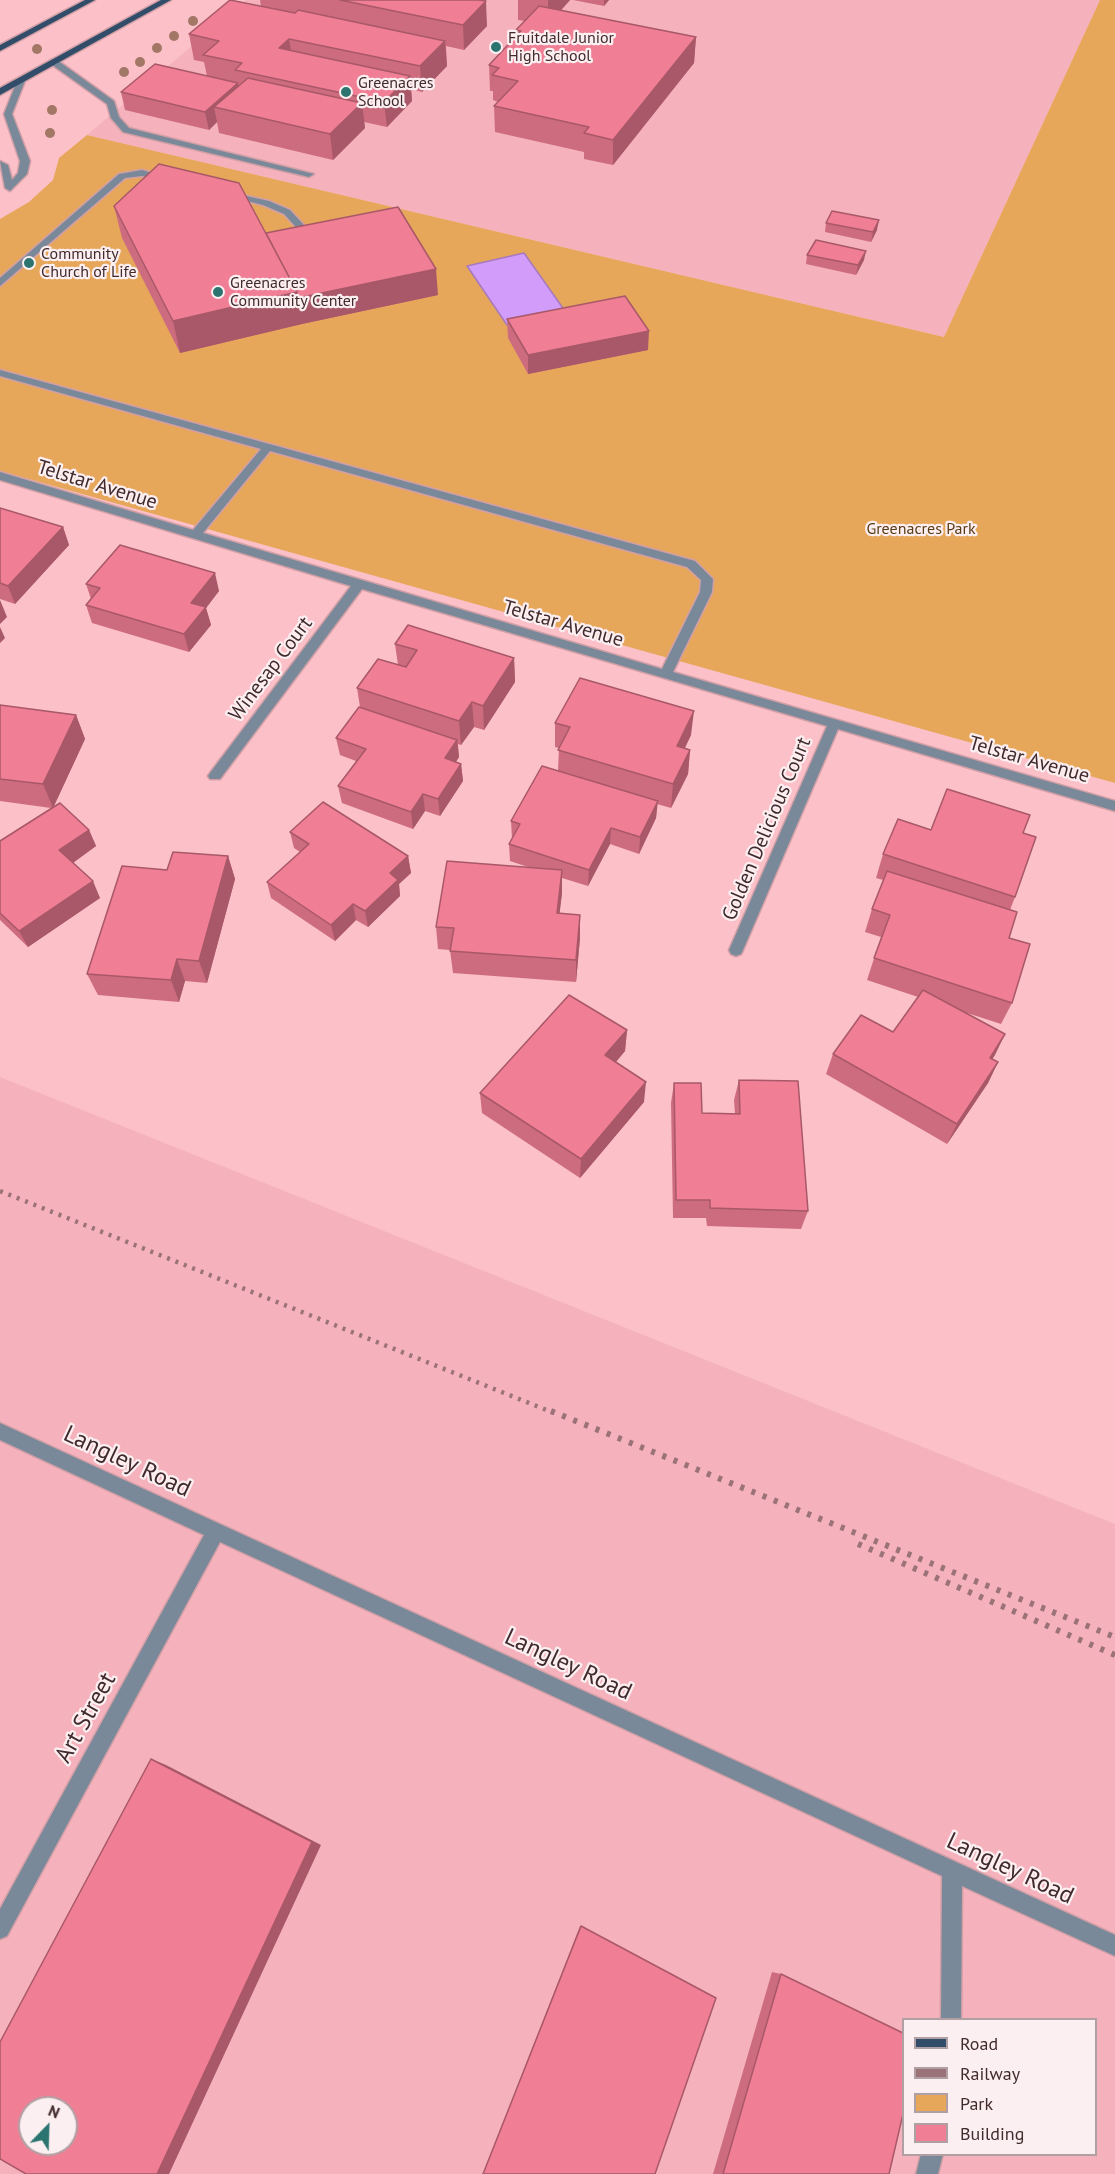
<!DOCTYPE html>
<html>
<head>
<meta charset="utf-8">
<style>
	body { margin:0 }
	#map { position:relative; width:1115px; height:2174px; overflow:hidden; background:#fbc0c8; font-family:"PT Sans",sans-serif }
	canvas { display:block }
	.legend { position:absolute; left:902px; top:2018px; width:195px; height:138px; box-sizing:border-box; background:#fceff1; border:2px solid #b1a0a3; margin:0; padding:8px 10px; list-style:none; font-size:18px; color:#402a2d }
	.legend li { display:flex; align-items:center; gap:12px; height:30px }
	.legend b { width:30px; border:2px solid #b1a0a3 }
	.north { position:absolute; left:18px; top:2096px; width:60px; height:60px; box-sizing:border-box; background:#fceff1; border:2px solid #b1a0a3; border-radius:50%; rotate:23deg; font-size:16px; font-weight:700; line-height:24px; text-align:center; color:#402a2d }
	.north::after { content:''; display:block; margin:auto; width:21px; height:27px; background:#2b746f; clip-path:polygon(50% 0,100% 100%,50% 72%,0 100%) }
</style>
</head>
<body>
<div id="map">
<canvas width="1115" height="2174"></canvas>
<ul class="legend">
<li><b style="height:8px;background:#314d69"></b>Road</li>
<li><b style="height:8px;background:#9a7278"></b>Railway</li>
<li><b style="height:16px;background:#e7a75b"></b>Park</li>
<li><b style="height:16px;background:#f07e94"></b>Building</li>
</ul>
<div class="north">N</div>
</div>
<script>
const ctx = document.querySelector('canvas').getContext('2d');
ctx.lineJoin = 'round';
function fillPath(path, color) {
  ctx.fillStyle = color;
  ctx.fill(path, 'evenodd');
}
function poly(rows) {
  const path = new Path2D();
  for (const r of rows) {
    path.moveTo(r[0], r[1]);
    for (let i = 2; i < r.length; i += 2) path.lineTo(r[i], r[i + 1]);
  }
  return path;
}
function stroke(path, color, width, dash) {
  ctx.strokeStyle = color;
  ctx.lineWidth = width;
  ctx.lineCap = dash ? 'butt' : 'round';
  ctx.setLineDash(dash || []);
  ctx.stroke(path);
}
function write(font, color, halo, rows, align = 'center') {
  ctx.font = font + ' "PT Sans",sans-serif';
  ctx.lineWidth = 4.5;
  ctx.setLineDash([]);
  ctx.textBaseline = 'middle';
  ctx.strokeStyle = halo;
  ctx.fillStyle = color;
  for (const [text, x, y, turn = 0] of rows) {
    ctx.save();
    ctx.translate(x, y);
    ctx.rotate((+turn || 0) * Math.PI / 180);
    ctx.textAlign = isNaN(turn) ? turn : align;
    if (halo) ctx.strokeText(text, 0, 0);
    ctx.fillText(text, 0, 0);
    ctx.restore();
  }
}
const built = poly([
	[246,0,1100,0,944,337,87,135],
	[0,1077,1115,1524,1115,2174,0,2174],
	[904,2020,1096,2020,1096,2154,904,2154],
	[30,2108,66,2108,66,2144,30,2144]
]);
const green = poly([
	[1100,0,1115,0,1115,783,0,471,0,219,29,202,53,180,59,158,87,135,944,337]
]);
const water = poly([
	[524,253,565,311,507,325,467,266,524,253]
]);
const minor = poly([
	[51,60,57,60,114,101,119,117,129,128,314,174,309,177,123,132,111,118,107,104,51,64,51,60],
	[21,78,25,81,12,114,30,161,27,174,10,191,5,188,0,161,8,165,12,180,18,173,20,161,4,114,17,81,21,78],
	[142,170,171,178,166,181,142,176,125,178,0,286,0,278,119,174,142,170],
	[224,191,269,201,290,210,314,236,306,238,284,214,263,205,224,195,224,191],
	[0,370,695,561,713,579,712,592,673,672,1115,801,1115,811,838,729,743,950,741,954,736,956,731,954,729,950,827,726,362,589,220,779,210,779,208,776,210,773,351,586,0,480,0,472,193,530,261,449,0,376,0,370],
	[270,451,687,567,701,580,700,592,662,669,203,533,270,451],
	[0,1423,1115,1935,1115,1956,962,1886,961,2020,941,2020,942,1876,220,1542,7,1936,0,1939,0,1909,204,1535,0,1440,0,1423],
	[921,2154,943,2154,938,2174,916,2174,921,2154]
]);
const major = poly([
	[85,0,95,0,0,51,0,45,85,0],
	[161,0,171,0,0,95,0,88,161,0]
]);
const railFar1 = poly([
	[0,1191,554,1413]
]);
const rail = poly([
	[551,1411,1115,1637],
	[858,1544,1115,1655]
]);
const trees = [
	[193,21],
	[174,36],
	[157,48],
	[37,49],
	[140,62],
	[124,72],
	[52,110],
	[50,133]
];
const wall = poly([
	[260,0,479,0,487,26,464,50,446,46,447,66,422,92,411,89,412,101,387,127,364,122,365,128,333,160,219,133,217,122,209,130,125,110,121,92,207,76,204,62,194,60,189,34,261,6],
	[518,0,570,0,561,10,696,37,694,63,613,165,584,159,584,152,495,132,494,106,498,102,493,100,493,91,490,91,489,65,516,37,516,30,525,21,518,20],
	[573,0,609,0,604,6],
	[114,206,266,233,438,295,302,324,180,353,122,238],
	[826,223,877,230,871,242,825,232],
	[807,255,864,260,856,275,806,264],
	[507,319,648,350,528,374,508,338],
	[0,508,63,527,69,545,15,604,0,599],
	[86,584,219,591,206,608,211,625,189,652,92,623,86,605,91,599],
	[395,644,514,658,515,682,484,730,474,727,461,745,458,744,459,757,456,762,461,764,463,781,440,816,425,811,413,829,342,803,338,786,356,761,340,755,336,738,360,707,357,688,398,665],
	[0,705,76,715,85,739,54,806,89,830,96,846,73,863,100,898,28,947,0,920,0,841,51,808,0,801],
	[555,723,691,735,685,748,690,750,688,774,671,808,657,804,656,818,639,854,610,844,588,886,562,878,562,893,559,914,580,915,580,938,576,982,453,973,450,950,438,949,436,927,531,868,510,861,509,844,512,838,511,821,558,771,559,748,555,747],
	[931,830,1023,833,1015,897,1010,910,1009,938,1012,1003,1001,1024,964,1012,1005,1034,992,1059,998,1062,988,1083,947,1144,826,1074,833,1054,893,1032,918,997,867,980,881,937,865,932,872,909,883,880,876,878,883,854],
	[290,832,408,856,411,873,399,884,400,896,368,927,356,920,335,941,271,898,267,882,300,852,294,848],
	[228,856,235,879,207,983,185,981,179,1002,98,995,87,974,167,870],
	[627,1030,625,1051,616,1062,644,1102,580,1178,482,1113,480,1093],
	[739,1080,808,1211,801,1229,707,1226,706,1218,673,1218,671,1103,674,1083,702,1113,735,1114,734,1100],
	[580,1926,581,1926,655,2174,483,2174],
	[772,1972,781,1974,889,2174,713,2174]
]);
const shadedWall = poly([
	[548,0,570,0,548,25],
	[604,0,609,0,604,6],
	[486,1,487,26,464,50,463,25],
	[696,37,694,63,613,165,613,140],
	[289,39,293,64,279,48],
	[445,41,447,66,422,92,420,66],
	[410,76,412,101,387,127,384,102],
	[238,83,241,101,214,107,217,122,209,130,205,112],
	[362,103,365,128,333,160,330,134],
	[879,220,877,230,871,242,873,232],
	[866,251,864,260,856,275,858,265],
	[436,269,438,295,302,324,180,353,173,321,297,292],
	[649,331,648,350,528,374,528,355],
	[63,527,69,545,15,604,8,586],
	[215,573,219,591,206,608,211,625,189,652,184,634,191,603],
	[0,600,7,617,0,624],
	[0,627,5,638,0,643],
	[514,658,515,682,484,730,483,706],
	[472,702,474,727,461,745,459,721],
	[694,711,691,735,674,770,677,746],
	[76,715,85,739,53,808,43,784],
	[457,740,459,757,447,775,445,758],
	[690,750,688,774,671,808,673,784],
	[461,764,463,781,440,816,438,799],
	[423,794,425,811,413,829,411,812],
	[658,801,656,818,639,854,640,837],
	[611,828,610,844,588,886,589,870],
	[89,830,96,846,67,867,59,850],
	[228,856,235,879,207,983,199,961],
	[408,856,411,873,399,884,400,896,368,927,365,911,390,873],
	[562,870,562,893,557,936,557,913],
	[93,881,100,898,28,947,19,931],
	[353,904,356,920,335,941,331,925],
	[580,915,580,938,576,982,576,960],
	[177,959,185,981,179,1002,171,980],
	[627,1030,625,1051,604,1076,605,1055],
	[1005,1034,995,1055,980,1078,990,1058],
	[998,1062,988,1083,947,1144,957,1124],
	[646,1082,644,1102,580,1178,581,1159],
	[151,1759,166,1765,321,1845,169,2174,157,2174]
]);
const building = poly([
	[230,0,295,13,298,10,445,41,420,66,289,39,279,48,410,76,384,102,235,70,242,63,203,55,219,41,189,34,230,0],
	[340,0,479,0,486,1,463,25,340,0],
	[539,6,696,37,613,140,584,133,589,127,494,106,518,81,492,75,499,68,489,65,521,31,516,30,539,6],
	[155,64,238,83,205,112,121,92,155,64],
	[248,78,362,103,330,134,214,107,248,78],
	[159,164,239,183,297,292,173,321,114,206,159,164],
	[398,207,436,269,298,298,297,292,266,233,398,207],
	[832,211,879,220,873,232,826,223,832,211],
	[816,240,866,251,858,265,807,255,816,240],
	[625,296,649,331,528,355,507,319,625,296],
	[0,508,63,527,8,586,0,583,0,508],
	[120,545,215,573,191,603,206,607,184,634,86,605,100,588,86,584,120,545],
	[408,625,514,658,483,706,472,702,459,721,357,688,378,659,406,667,417,650,395,644,408,625],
	[580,678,694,711,677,746,690,750,673,784,558,750,570,727,555,723,580,678],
	[0,705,76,715,43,784,0,779,0,705],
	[359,707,457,740,445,758,461,764,438,799,423,794,411,812,338,786,366,749,336,738,359,707],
	[542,766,658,801,640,837,611,828,589,870,509,844,520,824,511,821,542,766],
	[947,789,1030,815,1023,833,1036,837,1015,897,883,854,898,819,931,830,947,789],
	[323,802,408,856,390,873,398,880,365,911,353,904,331,925,267,882,309,844,290,832,323,802],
	[60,803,89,830,59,850,93,881,19,931,0,913,0,841,60,803],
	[173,852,228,856,199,961,177,959,171,980,87,974,122,866,167,870,173,852],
	[447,861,562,870,557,913,580,915,576,960,450,951,454,928,436,927,447,861],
	[887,871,1017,912,1009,938,1030,944,1012,1003,874,958,890,915,872,909,887,871],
	[923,990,1005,1034,990,1058,998,1062,957,1124,833,1054,861,1015,893,1032,923,990],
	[569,995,627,1030,605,1055,646,1082,581,1159,480,1093,569,995],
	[739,1080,798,1081,808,1211,710,1208,710,1200,676,1200,674,1083,701,1083,702,1113,740,1114,739,1080],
	[151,1759,312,1842,157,2174,26,2174,0,2159,0,2042,151,1759],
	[30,2108,66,2108,66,2144,30,2144,30,2108],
	[581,1926,716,1998,655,2174,483,2174,581,1926],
	[781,1974,903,2033,903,2114,889,2174,723,2174,781,1974]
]);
const markers = [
	[496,47,6,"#2b746f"],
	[346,92,6,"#2b746f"],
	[29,263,6,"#2b746f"],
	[218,292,6,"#2b746f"]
];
const farPoinames = [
	["Fruitdale Junior",508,38],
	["High School",508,56],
	["Greenacres",358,83],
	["School",358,101],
	["Community",41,254],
	["Church of Life",41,272],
	["Greenacres",230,283],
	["Community Center",230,301]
];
const farParknames = [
	["Greenacres Park",921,529]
];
const streetNames = [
	["Telstar Avenue",97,485,17],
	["Telstar Avenue",563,624,16],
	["Winesap Court",271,669,-53],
	["Telstar Avenue",1029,760,16],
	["Golden Delicious Court",767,829,-67]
];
const nearStreetnames = [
	["Langley Road",127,1462,25],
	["Langley Road",568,1665,25],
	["Art Street",86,1718,-61],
	["Langley Road",1010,1869,25]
];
fillPath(built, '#f5b2bc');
fillPath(green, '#e7a75b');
fillPath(water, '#d19cfa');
stroke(water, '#a67abc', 1.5);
stroke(minor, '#d29fa6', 3);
stroke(major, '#d29fa6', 3);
fillPath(minor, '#79899a');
fillPath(major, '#314d69');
stroke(railFar1, '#9a7278', 4.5, [3, 6]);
stroke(rail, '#9a7278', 6, [4, 8]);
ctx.fillStyle = '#a27765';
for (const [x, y] of trees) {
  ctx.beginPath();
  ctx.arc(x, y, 5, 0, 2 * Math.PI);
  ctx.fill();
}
fillPath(wall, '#ce6c7f');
fillPath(shadedWall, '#a85868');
fillPath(building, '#f07e94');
stroke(building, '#a85868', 1.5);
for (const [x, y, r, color] of markers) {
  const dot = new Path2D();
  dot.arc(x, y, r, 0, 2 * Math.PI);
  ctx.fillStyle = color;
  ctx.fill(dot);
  stroke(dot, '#fceff1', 2);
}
write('16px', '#402a2d', '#fceff1', farPoinames, 'left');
write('16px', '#593b14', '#fceff1', farParknames);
write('20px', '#402a2d', '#fceff1', streetNames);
write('24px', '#402a2d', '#fceff1', nearStreetnames);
</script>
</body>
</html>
